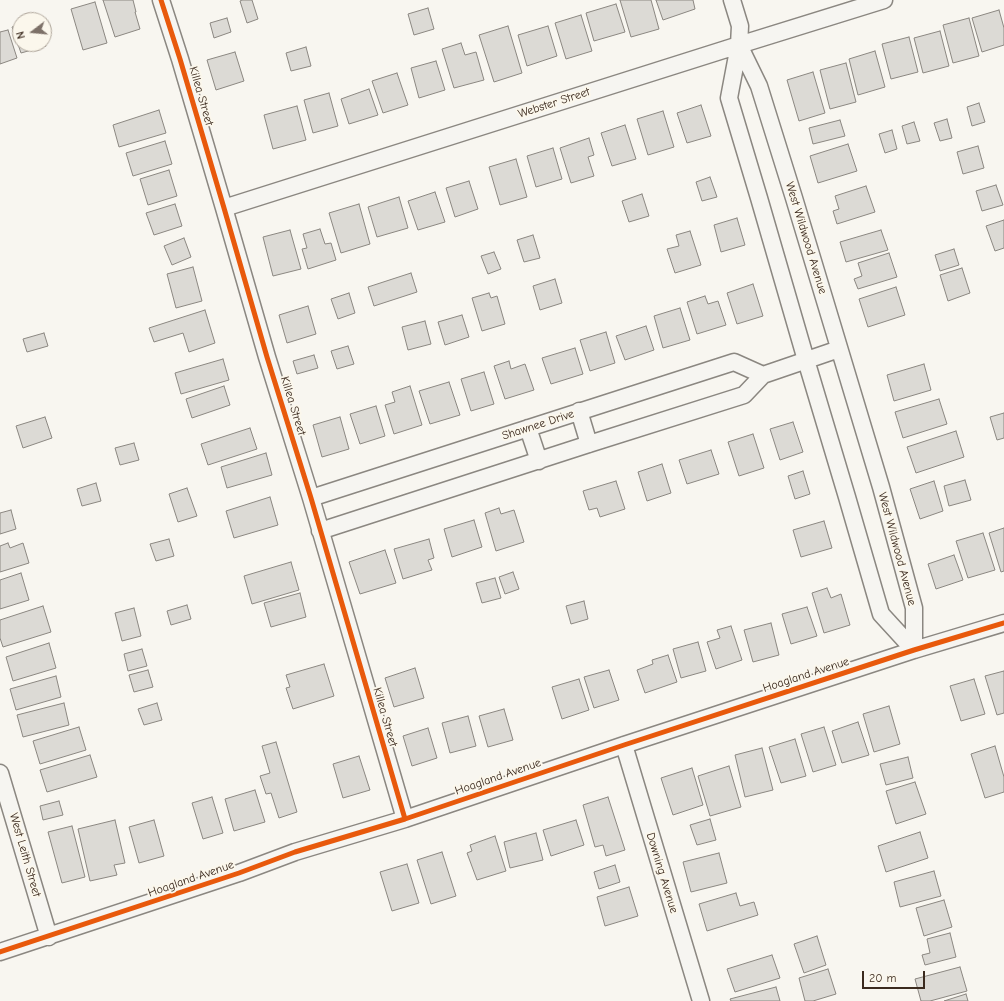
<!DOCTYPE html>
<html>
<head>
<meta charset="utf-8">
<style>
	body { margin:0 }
	#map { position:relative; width:1004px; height:1001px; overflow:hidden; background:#f8f6f0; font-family:"Comic Neue",sans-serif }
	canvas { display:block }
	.north { position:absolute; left:12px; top:12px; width:40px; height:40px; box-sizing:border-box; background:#fbf7ec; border:1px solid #aea59a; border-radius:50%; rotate:254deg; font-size:11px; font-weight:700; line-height:16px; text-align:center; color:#3b2a1e }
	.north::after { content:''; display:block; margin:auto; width:14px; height:18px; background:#7d7168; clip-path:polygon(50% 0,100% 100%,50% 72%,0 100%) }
	.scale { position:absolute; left:862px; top:971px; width:63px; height:18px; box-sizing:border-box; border:2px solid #3b2a1e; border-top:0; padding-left:5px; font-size:12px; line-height:14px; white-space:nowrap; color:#3b2a1e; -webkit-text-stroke:3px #fbf7ec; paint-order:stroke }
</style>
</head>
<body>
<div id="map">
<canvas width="1004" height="1001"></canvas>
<div class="north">N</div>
<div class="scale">20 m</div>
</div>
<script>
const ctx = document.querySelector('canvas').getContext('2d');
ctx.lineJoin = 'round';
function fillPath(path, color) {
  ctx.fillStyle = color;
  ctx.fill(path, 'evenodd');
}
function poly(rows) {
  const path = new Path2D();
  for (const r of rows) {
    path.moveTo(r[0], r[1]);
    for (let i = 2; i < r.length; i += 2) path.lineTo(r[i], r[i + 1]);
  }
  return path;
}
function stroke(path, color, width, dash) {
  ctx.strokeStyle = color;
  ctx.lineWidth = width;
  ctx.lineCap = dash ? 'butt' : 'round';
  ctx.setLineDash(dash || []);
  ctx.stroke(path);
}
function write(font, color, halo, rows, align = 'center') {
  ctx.font = font + ' "Comic Neue",sans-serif';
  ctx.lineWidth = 4;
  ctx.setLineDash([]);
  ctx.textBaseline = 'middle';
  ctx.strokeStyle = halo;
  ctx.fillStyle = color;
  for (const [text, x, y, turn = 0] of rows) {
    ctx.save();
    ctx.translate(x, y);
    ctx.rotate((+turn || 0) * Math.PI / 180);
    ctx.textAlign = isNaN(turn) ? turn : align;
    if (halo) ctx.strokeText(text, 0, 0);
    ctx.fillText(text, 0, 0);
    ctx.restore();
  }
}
const building = poly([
	[103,0,133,0,136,12,135,12,140,29,115,37,103,0],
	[242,0,252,0,258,19,247,23,240,1,242,0],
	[620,0,651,0,659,29,631,37,620,0],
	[656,0,693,0,695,9,663,20,656,0],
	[95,2,107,43,83,50,71,9,95,2],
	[616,4,625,32,594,41,586,13,616,4],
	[428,8,434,29,414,35,408,14,428,8],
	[999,10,1004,28,1004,45,982,52,972,18,999,10],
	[581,15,592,51,566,59,555,23,581,15],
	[227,18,231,32,214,38,210,23,227,18],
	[969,18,979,56,953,63,943,25,969,18],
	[20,24,20,44,44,44,44,41,46,46,21,53,12,27,20,24],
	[508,26,522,73,494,82,479,35,508,26],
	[548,26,557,56,527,66,518,35,548,26],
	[8,30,17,58,0,64,0,32,8,30],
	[940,31,949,66,923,73,914,38,940,31],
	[909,37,918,72,891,79,882,44,909,37],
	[461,43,465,55,476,52,484,80,454,88,442,49,461,43],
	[306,47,311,66,291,71,286,53,306,47],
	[875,51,885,87,858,95,849,59,875,51],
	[235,52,244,81,216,90,207,60,235,52],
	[436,61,445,90,419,98,411,68,436,61],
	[846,63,856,102,830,109,820,70,846,63],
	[813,72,825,113,799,121,787,80,813,72],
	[397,73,408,105,383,113,372,81,397,73],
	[369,89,378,115,349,124,341,99,369,89],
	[329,93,338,126,313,133,304,100,329,93],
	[979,103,985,122,972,126,967,107,979,103],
	[701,105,711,136,687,143,677,113,701,105],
	[297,106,306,140,273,149,264,115,297,106],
	[159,110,166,133,119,147,113,125,159,110],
	[663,111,674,147,648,155,637,119,663,111],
	[947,119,952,138,940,141,934,123,947,119],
	[840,120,845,136,813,144,809,128,840,120],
	[914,122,920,141,907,144,902,126,914,122],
	[625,125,636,159,612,166,601,133,625,125],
	[892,130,897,149,885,153,879,134,892,130],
	[589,138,594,155,588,157,594,176,571,183,560,148,589,138],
	[165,141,172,164,133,176,126,153,165,141],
	[848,144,857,171,818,183,810,156,848,144],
	[978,146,984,168,963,174,957,152,978,146],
	[553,148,562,179,536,187,527,156,553,148],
	[516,159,527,197,500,205,489,167,516,159],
	[169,170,177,196,148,205,140,179,169,170],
	[710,177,717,197,702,201,696,182,710,177],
	[469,181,478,209,455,217,446,188,469,181],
	[996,185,1003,205,982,211,976,191,996,185],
	[866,186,875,212,837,224,833,211,839,209,835,196,866,186],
	[435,192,445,222,418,230,408,201,435,192],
	[642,194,649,216,629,222,622,201,642,194],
	[399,197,408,228,377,237,368,207,399,197],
	[175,204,182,226,154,235,146,213,175,204],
	[359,204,370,244,341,253,329,213,359,204],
	[737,218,745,245,721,252,714,225,737,218],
	[1004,220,1004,248,995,251,986,226,1004,220],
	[320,229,325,244,331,243,336,260,308,269,302,249,307,248,303,234,320,229],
	[290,230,301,269,273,276,263,237,290,230],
	[881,230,888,250,846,262,840,242,881,230],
	[690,231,701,265,675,273,667,249,679,246,676,235,690,231],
	[533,235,540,258,524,262,517,240,533,235],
	[184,238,191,257,172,265,164,246,184,238],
	[954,249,959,265,940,271,935,255,954,249],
	[494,252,501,269,488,274,481,256,494,252],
	[889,253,897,277,858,289,854,279,862,276,858,263,889,253],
	[193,267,202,301,176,308,167,274,193,267],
	[962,268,970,293,948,301,940,275,962,268],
	[411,273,417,292,374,306,368,287,411,273],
	[555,279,562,303,540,310,533,286,555,279],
	[753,284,763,316,737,324,727,293,753,284],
	[896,287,905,315,868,327,859,299,896,287],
	[349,293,355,313,338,319,331,299,349,293],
	[489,293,491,298,497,296,505,324,482,331,472,298,489,293],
	[705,296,708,304,718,301,726,325,697,334,687,302,705,296],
	[308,306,316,334,287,343,279,315,308,306],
	[680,308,690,340,663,348,654,316,680,308],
	[205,310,215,343,189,352,183,333,154,342,149,328,205,310],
	[462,315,469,337,445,345,438,322,462,315],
	[425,321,431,344,408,350,402,327,425,321],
	[646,326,654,350,625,360,616,336,646,326],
	[606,332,615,363,590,371,580,340,606,332],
	[44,333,48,346,27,352,23,339,44,333],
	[348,346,354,364,337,369,331,351,348,346],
	[575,348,583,374,551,384,542,358,575,348],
	[314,355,318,368,297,374,293,361,314,355],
	[223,359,229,380,181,394,175,373,223,359],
	[509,361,511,369,525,364,534,390,505,399,494,366,509,361],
	[924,364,931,390,894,401,887,375,924,364],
	[484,372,494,404,471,411,461,379,484,372],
	[449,382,460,415,430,424,419,391,449,382],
	[224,386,230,405,192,418,186,399,224,386],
	[410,386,422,425,394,434,385,405,395,402,392,392,410,386],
	[939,399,947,424,903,438,895,412,939,399],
	[376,406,385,436,360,444,350,414,376,406],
	[1004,413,1004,438,997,440,990,417,1004,413],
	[45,417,52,438,23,448,16,426,45,417],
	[340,417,349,449,322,457,313,425,340,417],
	[793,422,803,452,780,460,770,429,793,422],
	[250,428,257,449,208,465,201,444,250,428],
	[956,431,964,457,916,473,907,447,956,431],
	[753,434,764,468,739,476,728,442,753,434],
	[134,443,139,460,120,465,115,448,134,443],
	[711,450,719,474,687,484,679,460,711,450],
	[266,453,272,475,227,488,221,467,266,453],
	[662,464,671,493,647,501,638,472,662,464],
	[803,471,810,494,795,499,788,476,803,471],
	[965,480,971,500,949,506,944,486,965,480],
	[616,481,625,509,600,517,597,508,589,510,583,491,616,481],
	[934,481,943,511,920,519,910,489,934,481],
	[96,483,101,501,82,506,77,489,96,483],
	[187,488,197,516,178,522,169,494,187,488],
	[270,497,278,525,234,538,226,511,270,497],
	[499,508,501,514,514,510,524,542,496,551,485,513,499,508],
	[11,510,16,529,0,534,0,513,11,510],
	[474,520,482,547,452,557,444,529,474,520],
	[824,521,832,548,801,557,793,530,824,521],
	[1004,528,1004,571,1001,572,989,533,1004,528],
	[983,533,995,570,968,578,956,541,983,533],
	[169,539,174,556,156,561,150,544,169,539],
	[429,539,434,558,428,560,432,570,403,579,394,549,429,539],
	[8,543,10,548,23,543,29,563,0,572,0,546,8,543],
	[385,550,396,583,360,594,349,562,385,550],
	[954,555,963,580,936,589,928,564,954,555],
	[291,562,299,590,252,604,244,576,291,562],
	[513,572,519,589,505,594,499,577,513,572],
	[21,573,29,600,0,609,0,580,21,573],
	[495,578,501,598,482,603,476,583,495,578],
	[827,588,831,598,841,594,850,625,824,633,812,593,827,588],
	[300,593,306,617,271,627,264,603,300,593],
	[584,601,588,619,571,624,566,606,584,601],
	[187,605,191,619,171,625,167,611,187,605],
	[43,606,51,632,3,647,0,638,0,620,43,606],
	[807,607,817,636,791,644,782,614,807,607],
	[134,608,141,636,122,641,115,613,134,608],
	[771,623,779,655,753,662,744,630,771,623],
	[731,626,742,660,716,669,707,642,720,638,717,630,731,626],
	[698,642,706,671,681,678,673,649,698,642],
	[49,643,56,668,13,681,6,657,49,643],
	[142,649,147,666,128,671,124,654,142,649],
	[668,655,677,682,645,693,637,670,653,664,652,660,668,655],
	[324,664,334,696,293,709,286,688,290,687,286,675,324,664],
	[415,668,424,698,394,707,385,678,415,668],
	[148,670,153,687,134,692,129,675,148,670],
	[609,670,619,700,594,708,584,677,609,670],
	[1004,671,1004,713,997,715,985,676,1004,671],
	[56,676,61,697,16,710,10,689,56,676],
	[579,679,589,710,562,719,552,687,579,679],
	[974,679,985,714,961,721,950,686,974,679],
	[64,703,69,725,23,737,17,715,64,703],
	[157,703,162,720,144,725,138,709,157,703],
	[889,706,900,744,874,752,863,714,889,706],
	[504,709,513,740,488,747,479,716,504,709],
	[468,716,476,746,450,753,442,723,468,716],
	[858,722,869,755,842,763,832,731,858,722],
	[79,727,86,750,40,764,33,741,79,727],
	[824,727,836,765,813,772,801,734,824,727],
	[428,728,437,758,412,766,403,736,428,728],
	[795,739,806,776,781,783,769,747,795,739],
	[276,742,297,812,279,818,271,793,266,794,260,776,270,773,262,746,276,742],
	[995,746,1004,777,1004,792,985,798,971,754,995,746],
	[762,748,773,790,745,797,735,755,762,748],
	[90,755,97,777,47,792,40,770,90,755],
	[359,756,370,790,343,798,333,764,359,756],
	[908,757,913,778,886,785,880,764,908,757],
	[729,766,741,807,710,816,698,776,729,766],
	[692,768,703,805,673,815,661,778,692,768],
	[915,782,926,814,896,824,886,791,915,782],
	[255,790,265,822,234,831,225,799,255,790],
	[212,797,223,833,203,839,192,803,212,797],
	[608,797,625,850,606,856,603,845,595,847,583,805,608,797],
	[59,801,63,815,43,820,40,806,59,801],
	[710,819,716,840,697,845,690,825,710,819],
	[115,820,125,863,114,865,117,875,90,881,78,829,115,820],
	[154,820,164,856,139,863,129,827,154,820],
	[576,820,584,845,551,856,543,830,576,820],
	[72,826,85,877,62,883,48,832,72,826],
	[920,832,928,858,886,872,878,846,920,832],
	[536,833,543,860,510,868,504,842,536,833],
	[495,836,506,871,477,880,467,853,472,851,470,845,495,836],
	[442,852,456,896,431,904,417,860,442,852],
	[719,853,727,883,691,892,683,862,719,853],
	[407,864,419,903,392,911,380,872,407,864],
	[615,865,620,882,599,889,594,872,615,865],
	[934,871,941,896,900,907,894,882,934,871],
	[629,887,638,916,605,926,597,897,629,887],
	[736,893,740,906,754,902,758,915,707,931,699,904,736,893],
	[944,900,952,927,924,936,916,908,944,900],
	[950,933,956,957,925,965,922,955,930,953,927,939,950,933],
	[817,936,826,965,804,973,794,944,817,936],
	[772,955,780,978,735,992,727,969,772,955],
	[960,967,967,991,930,1001,921,1001,915,979,960,967],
	[828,969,836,994,813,1001,805,1001,799,978,828,969],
	[776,987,780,1001,731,1001,730,999,776,987],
	[966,994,968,1001,944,1001,966,994]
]);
const minor = poly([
	[161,0,180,59,224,208,267,357,311,498,405,819],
	[732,0,740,26,739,45,729,98,759,198,806,360,847,497,881,614,914,650],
	[739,45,759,86,794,198,881,487,914,608,914,650],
	[224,208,739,45,884,0],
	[579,411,589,444],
	[528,428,539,461],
	[311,498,734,362,763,375],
	[320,531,589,444,744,395,763,375,839,349],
	[624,745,701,1001],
	[0,773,49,937],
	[0,952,239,873,295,852,405,819,624,745,914,650,1004,623]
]);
const cycleway = poly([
	[161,0,180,59,224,208,267,357,311,498,405,819],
	[0,952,239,873,295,852,405,819,624,745,914,650,1004,623]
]);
const streetNames = [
	["Killea Street",201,96,74],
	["Webster Street",554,103,-18],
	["West Wildwood Avenue",806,238,73],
	["Killea Street",293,406,73],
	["Shawnee Drive",538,425,-18],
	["West Wildwood Avenue",897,549,75],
	["Hoagland Avenue",806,675,-18],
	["Killea Street",385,717,74],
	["Hoagland Avenue",498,777,-19],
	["West Leith Street",25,855,74],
	["Downing Avenue",662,873,73],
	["Hoagland Avenue",191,879,-19]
];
fillPath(building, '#dcdad5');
stroke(building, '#8b8781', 1);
stroke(minor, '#8b8781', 19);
stroke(minor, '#f6f5f1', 16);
stroke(cycleway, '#e8590c', 5);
write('12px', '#3b2a1e', '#fbf7ec', streetNames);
</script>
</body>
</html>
